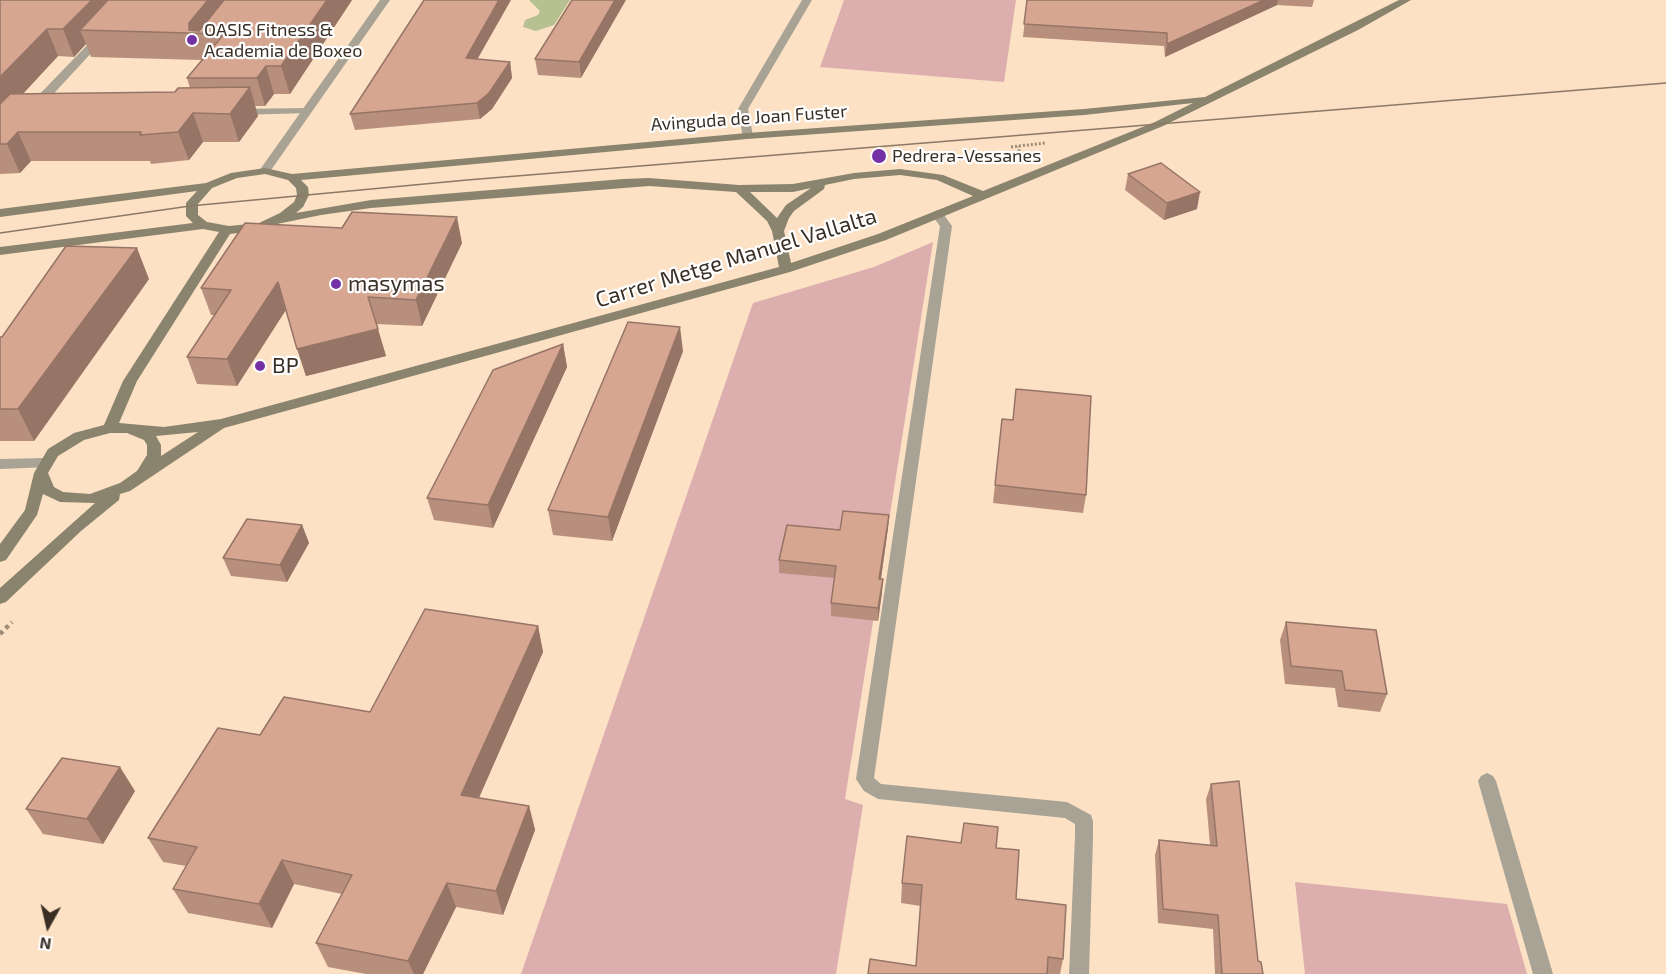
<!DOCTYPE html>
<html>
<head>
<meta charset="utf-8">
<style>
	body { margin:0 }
	#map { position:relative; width:1666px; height:974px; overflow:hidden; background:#fce1c4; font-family:"Exo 2",sans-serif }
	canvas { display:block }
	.north { position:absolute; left:18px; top:896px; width:60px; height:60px; -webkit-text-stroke:4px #fff; paint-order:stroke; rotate:188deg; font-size:16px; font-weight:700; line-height:24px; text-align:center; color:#3a2f24 }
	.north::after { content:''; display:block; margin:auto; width:21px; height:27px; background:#3a2f24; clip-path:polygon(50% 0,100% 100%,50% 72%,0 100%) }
</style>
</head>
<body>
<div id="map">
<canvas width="1666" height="974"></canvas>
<div class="north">N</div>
</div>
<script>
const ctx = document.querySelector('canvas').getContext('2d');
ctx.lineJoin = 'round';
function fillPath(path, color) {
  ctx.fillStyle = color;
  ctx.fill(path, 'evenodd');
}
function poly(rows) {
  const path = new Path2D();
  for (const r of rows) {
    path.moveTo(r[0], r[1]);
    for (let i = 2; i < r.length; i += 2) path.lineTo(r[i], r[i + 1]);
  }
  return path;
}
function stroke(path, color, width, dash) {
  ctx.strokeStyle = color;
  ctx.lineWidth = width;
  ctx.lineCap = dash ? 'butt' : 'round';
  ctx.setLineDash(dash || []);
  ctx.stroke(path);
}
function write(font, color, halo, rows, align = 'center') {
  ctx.font = font + ' "Exo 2",sans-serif';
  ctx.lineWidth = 4.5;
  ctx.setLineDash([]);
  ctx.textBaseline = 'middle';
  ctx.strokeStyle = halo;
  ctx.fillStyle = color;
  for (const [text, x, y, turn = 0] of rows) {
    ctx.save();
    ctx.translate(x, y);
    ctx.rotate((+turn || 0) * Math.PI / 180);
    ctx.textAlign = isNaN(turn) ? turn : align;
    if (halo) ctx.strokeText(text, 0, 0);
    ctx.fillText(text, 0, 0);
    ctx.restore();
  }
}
const green = poly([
	[844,0,1016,0,1004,82,820,67],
	[933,242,845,799,863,805,836,974,521,974,753,303,874,267],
	[1295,882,1507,904,1527,974,1305,974]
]);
const water = poly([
	[529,0,570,0,554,25,536,31,523,27,525,20,538,15,540,11]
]);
const pathFar1 = poly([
	[1011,147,1045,143],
	[959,159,1019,155,1019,146]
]);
const path = poly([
	[0,634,12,622]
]);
const lane = poly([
	[97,35,106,37,46,102,38,108,30,108,30,104,97,35],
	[307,108,311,109,311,113,237,115,232,112,237,109,307,108],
	[937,210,941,211,952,226,874,778,881,784,1067,802,1091,815,1093,821,1093,837,1089,974,1069,974,1075,837,1075,824,1065,818,878,799,864,791,856,779,940,226,931,214,937,210],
	[1487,773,1493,776,1496,781,1553,974,1533,974,1478,781,1481,776,1487,773]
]);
const street = poly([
	[380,0,390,0,269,173,261,173,259,171,380,0],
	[802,0,812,0,748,109,753,136,751,138,743,138,738,109,802,0],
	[45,458,50,459,52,463,50,467,0,469,0,459,45,458]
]);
const secondary = poly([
	[1399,0,1411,0,1358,30,1163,126,886,240,790,272,224,428,130,491,120,494,119,500,81,531,6,602,0,604,0,588,95,503,60,502,43,494,37,515,6,560,0,562,0,544,25,510,34,473,48,449,74,433,104,425,123,381,219,232,203,229,0,255,0,247,193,223,186,216,186,203,197,191,0,217,0,209,206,183,231,173,265,168,292,174,747,133,1084,109,1205,97,1399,0],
	[1193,103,1155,122,983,191,943,175,900,169,854,173,793,184,739,185,649,178,623,179,371,200,296,213,303,207,309,195,308,187,301,180,747,139,1084,115,1193,103],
	[265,174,288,180,296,188,297,195,294,202,280,213,259,223,229,226,207,222,198,215,198,204,212,188,237,178,265,174],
	[900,175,937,180,973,196,878,234,791,263,784,231,789,218,794,211,824,189,825,185,854,179,900,175],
	[649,186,736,192,767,221,772,231,779,267,221,419,164,427,119,423,137,381,230,234,262,230,277,224,321,215,371,208,649,186],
	[811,188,786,205,777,218,750,192,793,192,811,188],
	[198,432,161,456,161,445,156,436,198,432],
	[110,433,127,433,144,440,147,445,147,455,137,471,120,483,90,494,63,492,54,487,48,473,58,456,84,440,110,433]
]);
const tram = poly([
	[0,233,190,206,467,180,1666,83]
]);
const wall = poly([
	[0,0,352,0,290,94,274,94,265,106,255,106,258,116,239,142,203,142,189,160,151,164,150,161,31,161,20,173,0,174],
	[86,44,91,57,202,60,187,78,190,88,175,92,23,94,58,56,74,57],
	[572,0,581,78,538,75,535,59],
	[1027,0,1314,0,1312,7,1277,5,1165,57,1164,46,1023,37],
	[477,59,510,62,512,78,492,109,480,119,355,130,350,114],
	[1128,174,1197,209,1164,220,1125,190],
	[462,243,422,326,376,324,386,356,306,376,286,310,237,386,197,384,187,357,215,315,211,315,201,288],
	[149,279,34,441,0,441,0,337,2,337],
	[563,344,567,367,493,528,434,520,427,498],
	[683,351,612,541,553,535,548,510],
	[1016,389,1086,495,1083,513,993,503,1002,419,1013,420],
	[889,515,888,528,881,579,882,592,878,621,831,616,831,603,835,578,779,573,779,560,840,530],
	[302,525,309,543,287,582,231,576,223,558],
	[1286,622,1387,694,1380,712,1338,707,1335,688,1285,684,1280,640],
	[538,626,543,652,479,798,529,806,535,830,503,915,456,907,423,974,366,974,328,967,316,943,342,894,294,884,272,928,188,913,173,889,186,866,163,862,148,838,260,735,370,712],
	[1211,784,1258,961,1263,974,1215,974,1213,929,1158,923,1155,855,1159,840,1210,845,1206,799],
	[135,791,103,844,43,834,26,809],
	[996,848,1016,899,1063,959,1060,974,868,974,916,966,921,906,901,903,902,883]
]);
const shadedWall = poly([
	[92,0,129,0,80,30,86,44,74,57,63,29],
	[208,0,238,0,212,33,189,30,189,23],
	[327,0,352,0,290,94,281,66],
	[499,0,511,0,469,74,466,58],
	[615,0,626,0,581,78,579,62],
	[1264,0,1278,0,1277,5,1165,57,1167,44],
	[47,29,58,56,1,117,0,127,0,77],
	[510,62,512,78,492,109,480,119,477,103],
	[266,66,274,94,265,106,257,78],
	[250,87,258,116,239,142,230,114],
	[193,113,203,142,189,160,178,132],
	[18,132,31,161,20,173,7,144],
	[1200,192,1197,209,1164,220,1167,203],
	[457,217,462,243,422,326,416,300],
	[137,248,149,279,34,441,18,409],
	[278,282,287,308,237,386,227,359],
	[680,327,683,351,612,541,608,517],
	[378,329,386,356,306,376,297,349],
	[563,344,567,367,493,528,488,505],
	[889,515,888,528,879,592,879,579],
	[302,525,309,543,287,582,280,565],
	[883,579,882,592,878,621,878,608],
	[538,626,543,652,469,820,461,795],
	[120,767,135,791,103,844,87,819],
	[529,806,535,830,503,915,496,891],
	[282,860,294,884,272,928,259,904],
	[447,883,456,907,423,974,414,974,408,961]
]);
const building = poly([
	[0,0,92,0,63,29,47,29,0,77,0,0],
	[108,0,208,0,189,23,189,30,199,31,224,0,327,0,281,66,266,66,257,78,187,78,224,34,80,30,108,0],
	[424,0,499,0,466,58,510,62,489,93,477,103,350,114,424,0],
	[572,0,615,0,579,62,535,59,572,0],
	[1027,0,1264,0,1167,44,1167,33,1024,24,1027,0],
	[250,87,230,114,193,113,178,132,140,135,141,132,18,132,7,144,0,144,0,104,10,94,175,92,178,88,250,87],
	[1161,163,1200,192,1167,203,1128,174,1161,163],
	[352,212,457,217,416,300,368,297,378,329,297,349,278,282,227,359,187,357,231,290,201,288,245,223,342,228,352,212],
	[66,246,137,248,18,409,0,409,0,337,2,337,66,246],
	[628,322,680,327,608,517,548,510,628,322],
	[563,344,488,505,427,498,493,370,563,344],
	[1016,389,1091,396,1086,495,995,485,1002,419,1013,420,1016,389],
	[843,511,889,515,879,579,883,579,878,608,831,603,836,566,779,560,787,525,840,530,843,511],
	[247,519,302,525,280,565,223,558,247,519],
	[425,609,538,626,461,795,529,806,496,891,447,883,408,961,316,943,352,875,282,860,259,904,173,889,197,847,148,838,218,728,260,735,284,697,370,712,425,609],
	[1286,622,1376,630,1387,694,1345,690,1342,671,1291,666,1286,622],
	[62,758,120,767,87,819,26,809,62,758],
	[1239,781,1258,961,1261,962,1263,974,1222,974,1218,915,1163,909,1159,840,1217,846,1211,784,1239,781],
	[964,823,998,827,996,848,1019,850,1016,899,1066,905,1063,959,1048,957,1047,974,868,974,870,959,916,966,922,885,902,883,907,836,961,843,964,823]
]);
const markers = [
	[192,40,6,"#7430a4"],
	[879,156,8,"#7430a4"],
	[336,284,6,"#7430a4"],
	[260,366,6,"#7430a4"]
];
const farPoinames = [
	["OASIS Fitness &",204,30],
	["Academia de Boxeo",204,51],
	["Pedrera-Vessanes",892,156]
];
const farStreetnames = [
	["Avinguda de Joan Fuster",749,118,-4]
];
const streetNames = [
	["Carrer Metge Manuel Vallalta",736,258,-17]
];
const poiNames = [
	["masymas",348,284],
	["BP",272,366]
];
fillPath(green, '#dcafae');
fillPath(water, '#b7c091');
stroke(pathFar1, '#9f8c77', 3, [2, 2]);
stroke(path, '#9f8c77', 4.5, [4, 4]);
fillPath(lane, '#a8a394');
fillPath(street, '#a8a394');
fillPath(secondary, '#8a836d');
stroke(tram, '#8b7966', 1.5);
fillPath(wall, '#b88f7d');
fillPath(shadedWall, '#967466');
fillPath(building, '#d6a691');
stroke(building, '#967466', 1.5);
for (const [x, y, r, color] of markers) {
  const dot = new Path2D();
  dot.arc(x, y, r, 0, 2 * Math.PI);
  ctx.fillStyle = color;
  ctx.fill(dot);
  stroke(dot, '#fff', 2);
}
write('18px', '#3a2f24', '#fff', farPoinames, 'left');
write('18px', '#3a2f24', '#fff', farStreetnames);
write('22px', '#3a2f24', '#fff', streetNames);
write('22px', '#3a2f24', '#fff', poiNames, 'left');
</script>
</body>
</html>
